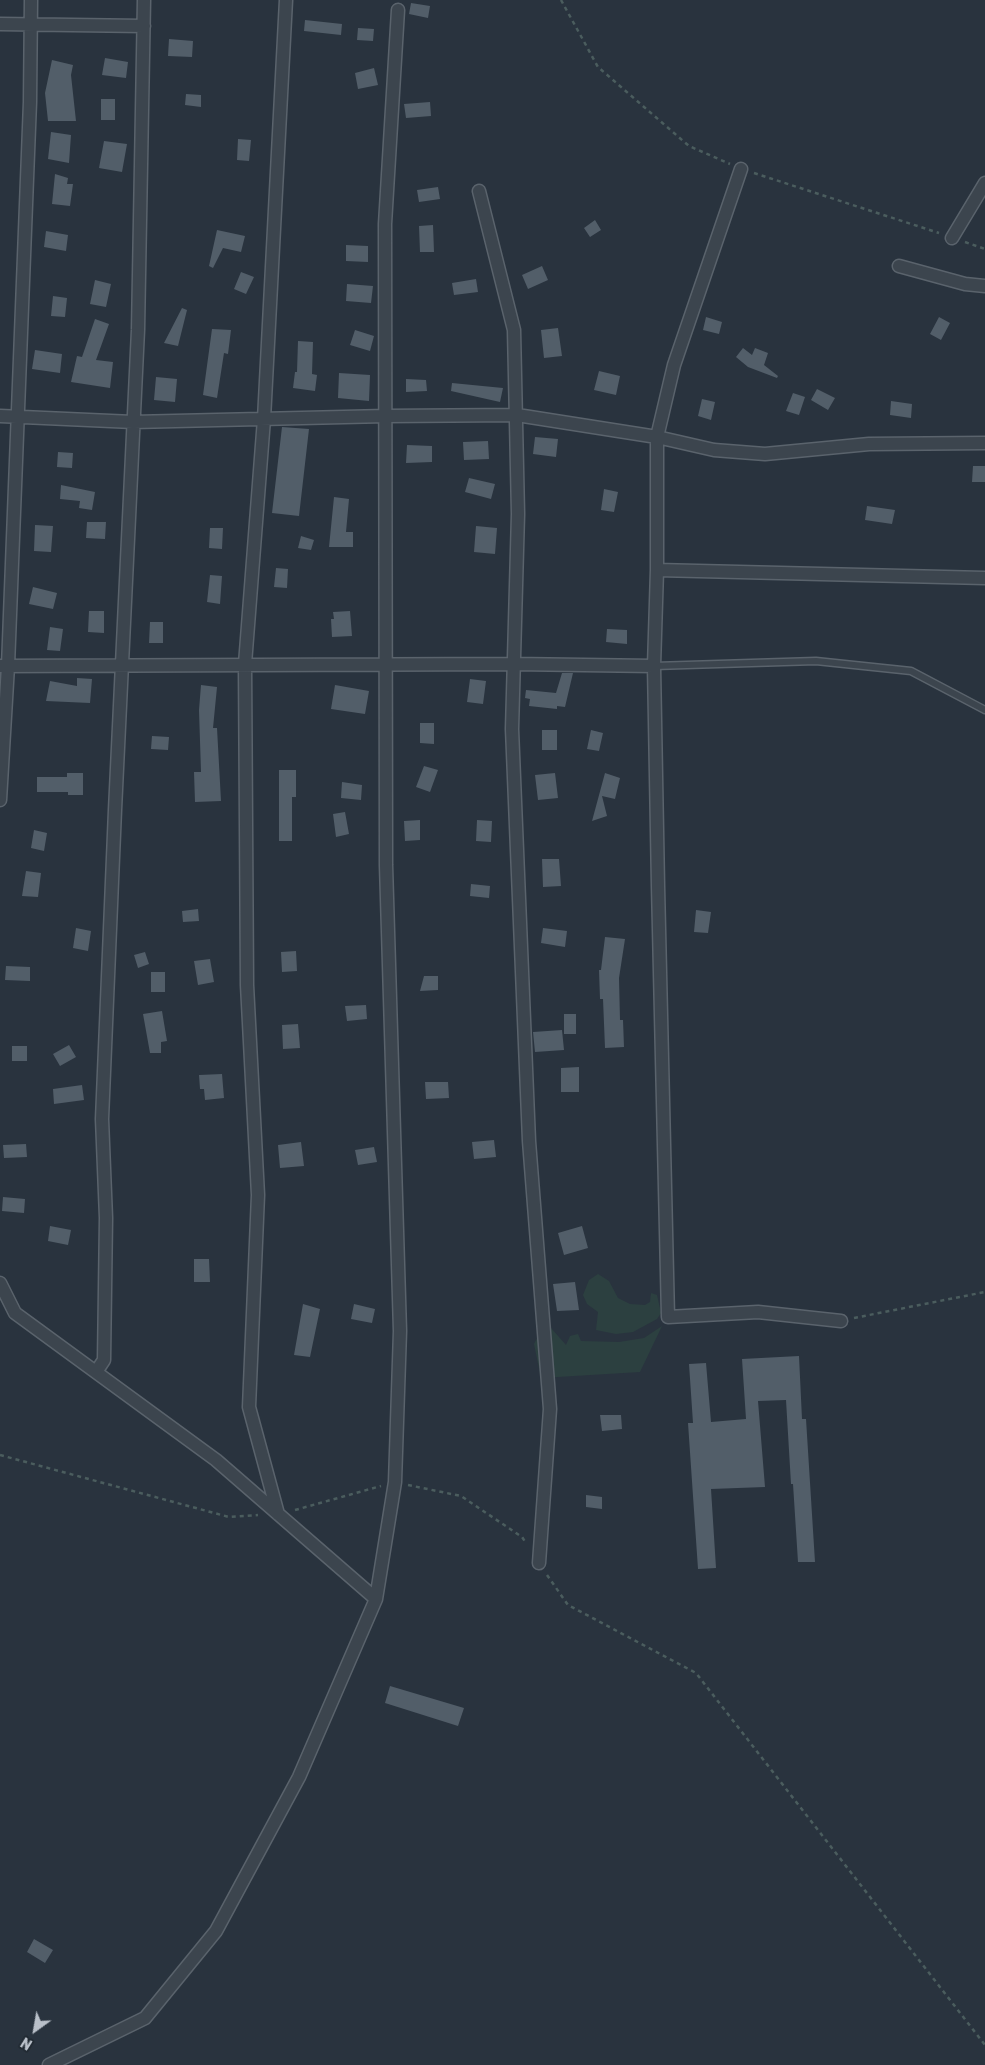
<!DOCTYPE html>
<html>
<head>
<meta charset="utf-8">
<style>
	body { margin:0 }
	#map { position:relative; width:985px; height:2065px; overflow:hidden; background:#29333e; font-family:Rubik,sans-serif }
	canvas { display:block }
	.north { position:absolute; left:10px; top:2005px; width:50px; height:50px; -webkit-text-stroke:4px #212a33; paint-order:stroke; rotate:212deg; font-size:14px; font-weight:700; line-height:20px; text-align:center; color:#b9c0c9 }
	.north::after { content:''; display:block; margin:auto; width:18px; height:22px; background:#b9c0c9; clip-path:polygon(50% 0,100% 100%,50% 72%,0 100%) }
</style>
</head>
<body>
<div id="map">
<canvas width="985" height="2065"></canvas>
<div class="north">N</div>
</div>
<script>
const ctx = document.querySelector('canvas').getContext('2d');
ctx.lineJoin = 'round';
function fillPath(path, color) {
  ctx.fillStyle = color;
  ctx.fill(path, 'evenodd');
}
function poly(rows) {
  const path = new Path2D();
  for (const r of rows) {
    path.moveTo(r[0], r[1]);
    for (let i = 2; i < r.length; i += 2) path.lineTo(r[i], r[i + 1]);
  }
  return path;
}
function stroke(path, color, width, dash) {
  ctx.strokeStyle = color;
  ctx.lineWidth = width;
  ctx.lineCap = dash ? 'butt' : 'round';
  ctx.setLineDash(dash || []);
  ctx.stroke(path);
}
const green = poly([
	[598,1274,609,1281,618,1298,630,1304,645,1305,650,1302,651,1293,657,1295,661,1313,657,1319,633,1332,616,1334,596,1330,598,1312,587,1304,583,1295,589,1280],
	[662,1326,640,1372,541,1378,534,1344,539,1334,551,1328,566,1345,570,1336,578,1334,581,1341,619,1342,644,1338]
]);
const building = poly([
	[411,3,430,6,428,18,409,14],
	[305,20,342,24,341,35,304,31],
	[358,28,374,29,373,41,357,40],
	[169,39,193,41,192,57,168,56],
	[105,58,128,62,126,78,102,75],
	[52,60,73,65,71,75,76,121,48,121,45,93],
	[374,68,378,85,358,89,355,73],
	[186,94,201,95,201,107,185,105],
	[101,99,115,99,115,120,101,120],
	[430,102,431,116,406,118,404,104],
	[51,132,71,135,69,163,48,159],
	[238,139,251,140,249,161,237,160],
	[104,141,127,144,122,172,99,168],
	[55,174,68,178,67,184,73,184,70,206,52,204],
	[438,187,440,199,419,202,417,190],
	[595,220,601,230,590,237,584,228],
	[433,225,434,252,420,252,419,226],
	[217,230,245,236,241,252,223,248,213,268,209,266],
	[46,231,68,235,66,251,44,247],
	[346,245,368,246,368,262,346,261],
	[542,266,548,280,528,289,522,275],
	[241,272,254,277,246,294,234,289],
	[476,279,478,292,454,295,452,283],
	[95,280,111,284,106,307,90,304],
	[347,284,373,286,371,303,346,301],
	[53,296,67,298,65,317,51,316],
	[182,308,187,310,178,346,164,343],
	[706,317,722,322,719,334,703,330],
	[939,317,950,323,941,340,930,334],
	[95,319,109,324,96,360,113,362,110,388,71,382,77,356,82,357],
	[558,328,562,356,544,358,541,330],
	[212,329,231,330,228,354,224,353,217,398,203,395],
	[355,330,374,336,370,351,350,345],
	[298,341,313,342,312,374,317,375,315,391,293,388,295,372,297,372],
	[743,348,752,355,755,348,768,353,764,365,778,376,777,378,748,367,736,357],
	[35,350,62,354,60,373,32,369],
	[599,371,620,376,616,395,594,390],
	[339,373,370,375,369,401,338,398],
	[156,377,177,379,175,402,154,400],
	[406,379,426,380,427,391,406,392],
	[452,383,503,388,500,402,451,391],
	[817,389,835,398,828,410,811,400],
	[793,393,805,397,799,415,786,411],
	[702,399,715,402,711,420,698,416],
	[891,401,912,404,911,418,890,415],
	[282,427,309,429,299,516,272,513],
	[535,437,558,439,556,457,533,454],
	[488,441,489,459,464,460,463,442],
	[407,445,432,446,432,462,406,463],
	[58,452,73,453,72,468,57,467],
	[973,466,985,466,985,482,972,482],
	[469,478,495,484,491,499,465,492],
	[61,485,95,492,92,510,79,508,80,501,60,499],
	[604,489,618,492,614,512,601,510],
	[334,497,349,499,346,532,353,532,353,547,329,547],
	[867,506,895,510,892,524,865,520],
	[87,522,106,522,105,539,86,538],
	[35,525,53,526,51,552,34,551],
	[476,526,497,528,495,554,474,552],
	[210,528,223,528,222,549,209,548],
	[301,536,314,540,311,550,298,548],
	[276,568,288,569,287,588,274,587],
	[210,575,222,576,220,604,207,602],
	[33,587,57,593,53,609,29,604],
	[89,611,104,611,104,633,88,632],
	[350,611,352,636,332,637,331,619,334,619,333,612],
	[150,622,163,622,163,643,149,643],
	[50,627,63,629,60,651,47,650],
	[607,629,627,630,627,644,606,642],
	[562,673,573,673,565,707,557,706,557,709,529,706,530,699,525,698,526,690,556,693],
	[77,678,92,679,90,703,46,701,50,681,77,686],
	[470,679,486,681,483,704,467,702],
	[201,685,217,687,213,728,217,728,221,801,195,802,194,772,201,772,199,710],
	[335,685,369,691,365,714,331,709],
	[420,723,434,723,434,744,420,743],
	[542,730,557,730,557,750,542,750],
	[591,730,603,733,599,751,587,749],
	[152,736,169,737,168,750,151,749],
	[424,766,438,770,430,792,416,787],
	[279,770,296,770,296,797,292,797,292,841,279,841],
	[67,773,83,773,83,795,68,795,68,792,37,792,37,777,67,777],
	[555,773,558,798,538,800,535,775],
	[605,773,620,778,615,799,602,796,607,816,592,821],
	[342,782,362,785,361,800,341,798],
	[345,812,349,834,336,837,333,814],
	[420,820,420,840,405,841,404,821],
	[477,820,492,821,491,842,476,841],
	[34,830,47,833,44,851,31,848],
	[542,859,559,859,561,886,543,887],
	[26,871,41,873,38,897,22,896],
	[471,884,490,886,489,898,470,896],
	[198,909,199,921,183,922,182,911],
	[696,910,711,912,708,933,694,932],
	[76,928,91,931,88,951,73,948],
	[543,928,567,931,565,947,541,943],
	[605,937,625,939,619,978,620,1020,623,1020,624,1047,605,1048,603,999,600,999,599,970,601,970],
	[296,951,297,971,282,972,281,952],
	[145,952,149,964,138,968,134,955],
	[210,959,214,982,198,985,194,961],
	[6,966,30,967,30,981,5,980],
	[151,972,165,972,165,992,151,992],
	[424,976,438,976,438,990,420,991],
	[366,1005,367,1019,347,1021,345,1006],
	[162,1011,167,1041,161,1042,161,1053,150,1053,143,1014],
	[564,1014,576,1014,576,1034,564,1034],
	[298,1024,300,1048,283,1049,282,1025],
	[562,1030,564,1050,535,1052,533,1032],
	[69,1045,76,1057,60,1066,53,1054],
	[12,1046,27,1046,27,1061,12,1061],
	[579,1067,579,1092,561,1092,561,1068],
	[222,1074,224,1098,205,1100,204,1089,200,1089,199,1075],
	[425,1082,448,1082,449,1098,426,1099],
	[82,1085,84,1100,54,1104,53,1089],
	[494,1140,496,1157,474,1159,472,1142],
	[301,1142,304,1166,280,1168,278,1145],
	[26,1144,27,1157,4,1158,3,1145],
	[374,1147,377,1162,358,1165,355,1150],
	[3,1197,25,1199,24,1213,2,1211],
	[50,1226,71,1230,68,1245,48,1241],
	[582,1226,588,1248,564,1255,558,1233],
	[194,1259,209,1259,210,1282,194,1282],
	[575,1282,579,1310,557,1311,553,1284],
	[303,1304,320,1309,310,1357,294,1355],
	[354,1304,375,1309,372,1323,351,1319],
	[799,1356,802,1419,806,1419,815,1562,798,1562,793,1484,791,1484,786,1400,758,1401,765,1487,711,1489,716,1568,698,1569,688,1423,693,1423,689,1364,706,1363,711,1422,746,1419,742,1359],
	[600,1415,621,1415,622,1429,602,1431],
	[586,1495,602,1497,602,1509,586,1507],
	[390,1686,464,1708,458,1726,385,1703],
	[34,1939,53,1950,45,1963,27,1952]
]);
const path = poly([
	[561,0,598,67,689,146,730,164],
	[754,173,939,233],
	[965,242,985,249],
	[854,1318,985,1292],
	[0,1455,229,1517,258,1515],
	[408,1485,461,1496,522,1537,526,1543],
	[295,1510,381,1486],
	[547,1575,568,1605,696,1673,985,2045]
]);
const lane = poly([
	[654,666,816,661,911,671,985,710]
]);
const street = poly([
	[0,24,144,26],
	[741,169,674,365,657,437,657,570,654,666,658,886,668,1317,758,1312,841,1321],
	[479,191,514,330,518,514,512,729,529,1141,550,1409,539,1563],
	[952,238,985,183],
	[899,266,965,284,985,286],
	[0,416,133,422,386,416,517,415,657,437,714,450,765,454,869,444,985,443],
	[657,570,985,578],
	[0,666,514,664,654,666],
	[0,800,8,666,30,102,31,0],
	[0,1283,15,1313,216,1460,376,1599],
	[96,1372,104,1360,106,1218,102,1119,115,810,138,330,144,0],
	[278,1514,249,1407,258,1195,247,985,245,664,264,419,286,0],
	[49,2065,145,2018,216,1931,299,1777,376,1599,395,1482,400,1331,386,865,385,224,398,10]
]);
fillPath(green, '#2c4040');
fillPath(building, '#525e69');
stroke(lane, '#5a636c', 9);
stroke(street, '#5a636c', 15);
stroke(path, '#4b5d5e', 2.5, [4, 4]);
stroke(lane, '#3c454e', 6);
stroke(street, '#3c454e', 12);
</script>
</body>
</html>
